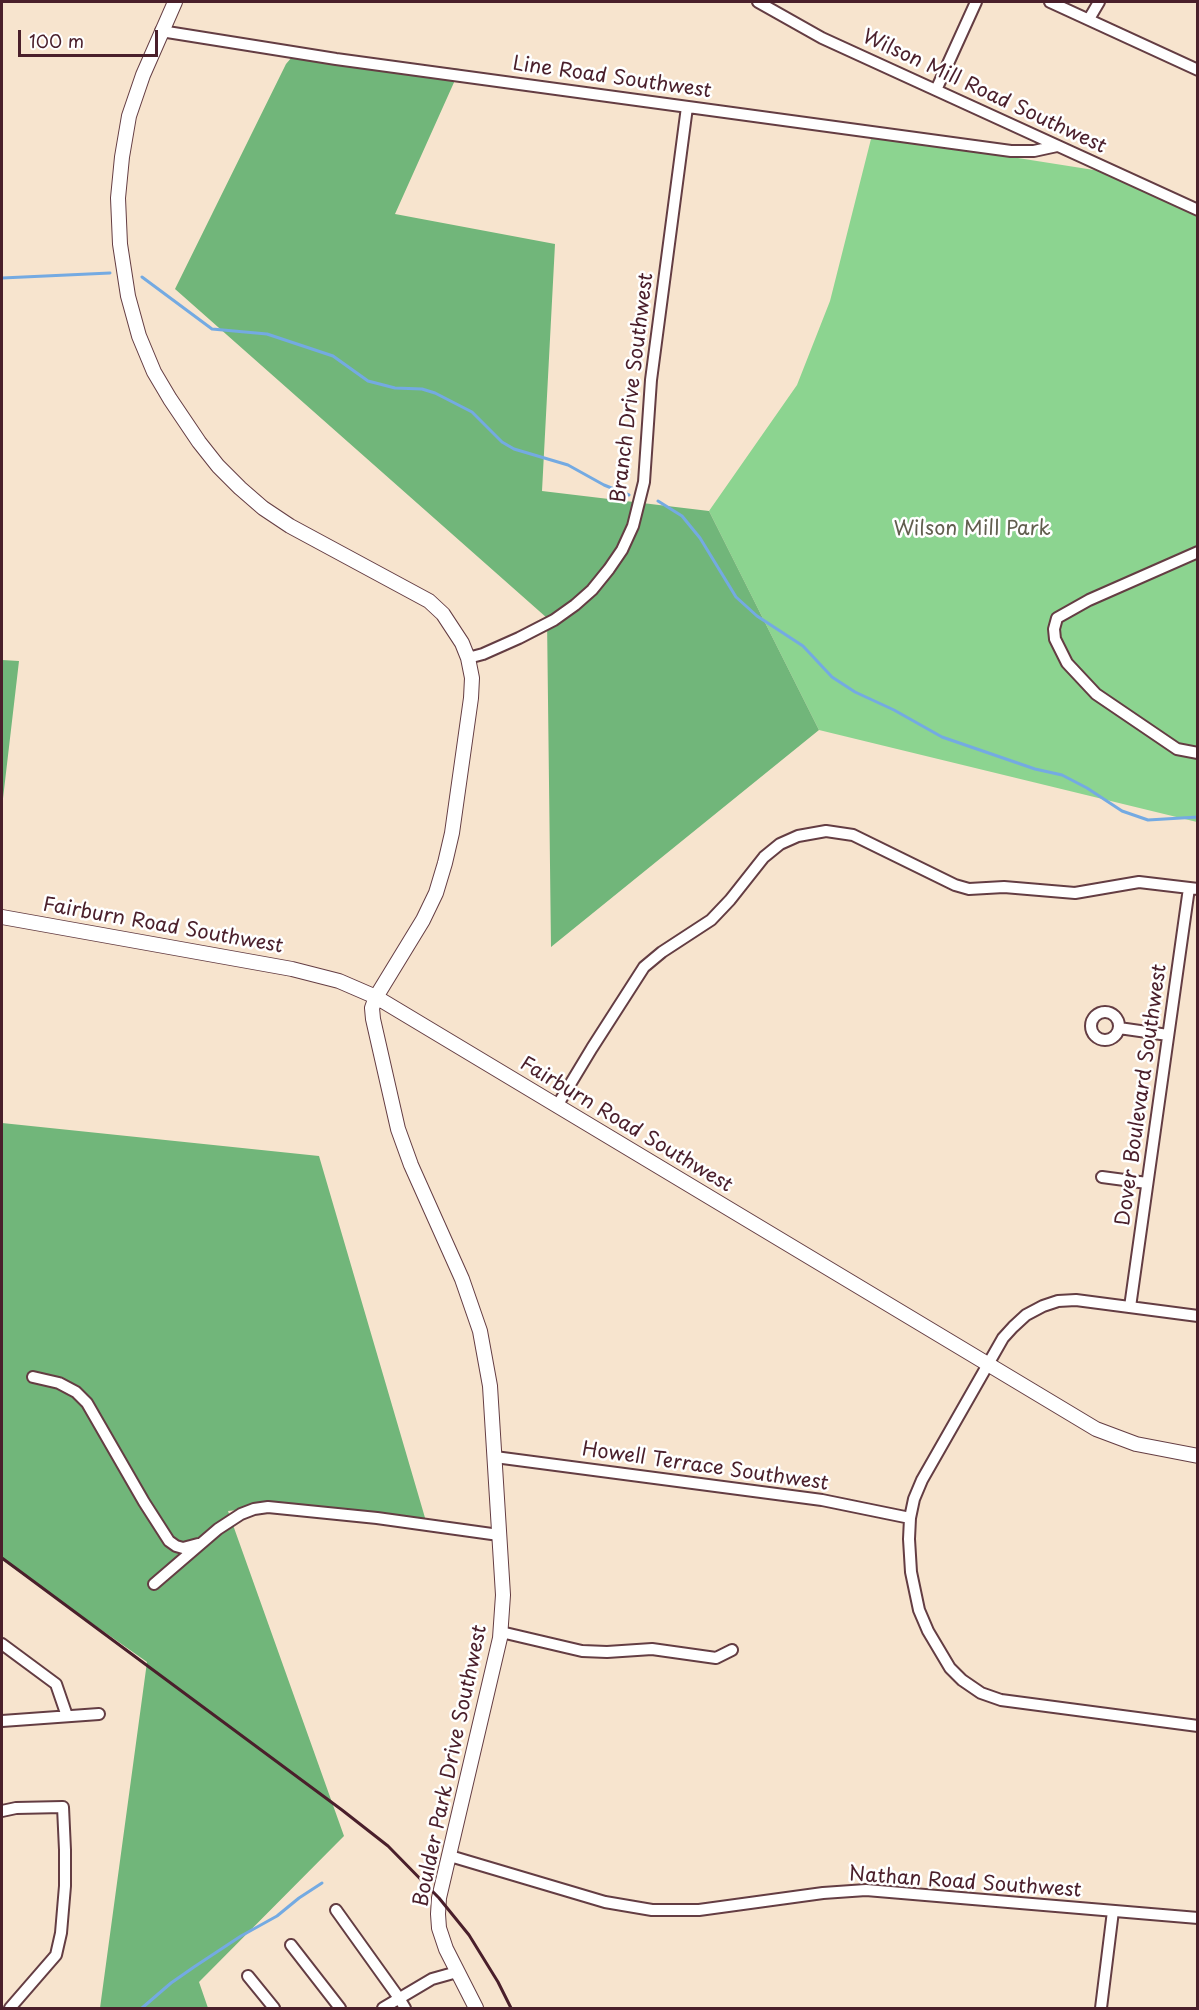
<!DOCTYPE html>
<html>
<head>
<meta charset="utf-8">
<style>
	body { margin:0 }
	#map { position:relative; width:1199px; height:2010px; overflow:hidden; background:#f7e4ce; font-family:"Playpen Sans",sans-serif }
	canvas { display:block }
	.frame { position:absolute; inset:0; border:3px solid #4a1f2b; pointer-events:none }
	.scale { position:absolute; left:18px; top:30px; width:140px; height:27px; box-sizing:border-box; border:3px solid #4a1f2b; border-top:0; padding-left:8px; font-size:18px; line-height:21px; white-space:nowrap; color:#4a1f2b; -webkit-text-stroke:4px #fff; paint-order:stroke }
</style>
</head>
<body>
<div id="map">
<canvas width="1199" height="2010"></canvas>
<div class="frame"></div>
<div class="scale">100 m</div>
</div>
<script>
const ctx = document.querySelector('canvas').getContext('2d');
ctx.lineJoin = 'round';
function fillPath(path, color) {
  ctx.fillStyle = color;
  ctx.fill(path, 'evenodd');
}
function poly(rows) {
  const path = new Path2D();
  for (const r of rows) {
    if (r.length === 3) {
      path.moveTo(r[0] + r[2], r[1]);
      path.arc(r[0], r[1], r[2], 0, 2 * Math.PI);
      continue;
    }
    path.moveTo(r[0], r[1]);
    for (let i = 2; i < r.length; i += 2) path.lineTo(r[i], r[i + 1]);
  }
  return path;
}
function stroke(path, color, width, dash) {
  ctx.strokeStyle = color;
  ctx.lineWidth = width;
  ctx.lineCap = dash ? 'butt' : 'round';
  ctx.setLineDash(dash || []);
  ctx.stroke(path);
}
function write(font, color, halo, rows, align = 'center') {
  ctx.font = font + ' "Playpen Sans",sans-serif';
  ctx.lineWidth = 5;
  ctx.setLineDash([]);
  ctx.textBaseline = 'middle';
  ctx.strokeStyle = halo;
  ctx.fillStyle = color;
  for (const [text, x, y, turn = 0] of rows) {
    ctx.save();
    ctx.translate(x, y);
    ctx.rotate((+turn || 0) * Math.PI / 180);
    ctx.textAlign = isNaN(turn) ? turn : align;
    if (halo) ctx.strokeText(text, 0, 0);
    ctx.fillText(text, 0, 0);
    ctx.restore();
  }
}
const green = poly([
	[872,135,1113,173,1197,213,1197,822,819,730,709,511,797,385,830,301]
]);
const forest = poly([
	[298,50,460,69,395,214,555,244,542,491,709,511,819,730,551,947,547,618,175,289,286,64],
	[2,660,19,661,2,807],
	[2,1123,319,1156,428,1528,256,1508,228,1511,344,1836,199,1982,208,2008,100,2008,147,1662,2,1560]
]);
const stream = poly([
	[142,277,212,329,267,334,333,356,368,381,395,388,422,389,435,393,472,412,502,442,514,449,568,465,604,485,629,495],
	[2,278,110,273],
	[658,501,682,516,700,538,736,597,757,616,803,646,832,677,855,692,894,710,942,737,1035,769,1062,775,1087,788,1122,811,1148,820,1198,817],
	[142,2008,171,1983,194,1967,241,1936,277,1916,299,1898,322,1883]
]);
const minor = poly([
	[758,2,822,38,1198,210],
	[1050,2,1198,70],
	[1089,19,1099,2],
	[161,31,336,59,1011,151,1034,151,1057,146],
	[936,90,976,2],
	[1198,552,1089,600,1057,618,1054,629,1055,639,1067,663,1096,694,1177,749,1198,753],
	[468,658,483,654,519,638,554,620,575,605,592,590,609,569,622,550,633,526,644,482,651,380,687,107],
	[1105,1026,14],
	[1119,1028,1168,1035],
	[557,1106,592,1048,644,967,662,952,711,920,730,900,764,857,780,844,798,836,826,831,853,835,955,885,969,889,1004,887,1075,893,1139,882,1198,889],
	[1102,1177,1147,1183],
	[1130,1307,1189,888],
	[1198,1316,1076,1300,1058,1301,1043,1306,1026,1315,1013,1327,1003,1338,922,1480,914,1499,910,1518,909,1539,911,1572,919,1610,928,1631,950,1668,962,1680,981,1693,1001,1700,1198,1726],
	[33,1377,59,1383,76,1392,87,1403,144,1502,169,1541,176,1546,183,1548,198,1544],
	[495,1457,822,1500,910,1518],
	[154,1584,218,1529,241,1514,254,1509,268,1507,377,1518,499,1535],
	[501,1632,582,1651,607,1652,652,1649,716,1658,732,1650],
	[2,1644,56,1684,67,1716],
	[2,1721,99,1714],
	[2,1811,16,1808,63,1807,65,1850,65,1886,61,1933,56,1955,10,2008],
	[450,1856,605,1902,652,1910,699,1910,823,1893,866,1890,1198,1918],
	[336,1910,399,1998,405,2008],
	[291,1945,340,2008],
	[248,1976,274,2008],
	[383,2008,432,1979,457,1972],
	[1101,2008,1113,1911]
]);
const tertiary = poly([
	[175,2,143,75,129,116,122,157,118,198,120,244,128,296,139,336,154,372,170,399,199,442,218,466,240,488,263,508,290,526,429,601,443,614,462,643,468,658,472,678,471,698,452,833,445,863,436,893,423,920,376,997,372,1008,373,1019,398,1129,411,1165,462,1279,480,1331,490,1386,503,1595,500,1638,439,1898,438,1914,439,1928,446,1949,476,2008],
	[2,917,292,969,339,981,376,997,1096,1429,1136,1444,1198,1456]
]);
const rail = poly([
	[2,1558,342,1810,388,1846,439,1898,469,1935,498,1982,511,2008]
]);
const streetNames = [
	["Line Road Southwest",612,78,8],
	["Wilson Mill Road Southwest",984,92,25],
	["Branch Drive Southwest",633,388,-83],
	["Fairburn Road Southwest",163,926,10],
	["Dover Boulevard Southwest",1142,1095,-82],
	["Fairburn Road Southwest",626,1125,31],
	["Howell Terrace Southwest",705,1467,8],
	["Boulder Park Drive Southwest",451,1766,-78],
	["Nathan Road Southwest",965,1883,4]
];
const parkNames = [
	["Wilson Mill Park",972,529]
];
fillPath(green, '#8cd490');
fillPath(forest, '#71b67a');
stroke(stream, '#74aae2', 3);
stroke(minor, '#643d43', 14);
stroke(tertiary, '#643d43', 16);
stroke(minor, '#fff', 10);
stroke(tertiary, '#fff', 14);
stroke(rail, '#4a1f2b', 3);
write('20px', '#4a1f2b', '#fff', streetNames);
write('20px', '#615e4e', '#fff', parkNames);
</script>
</body>
</html>
